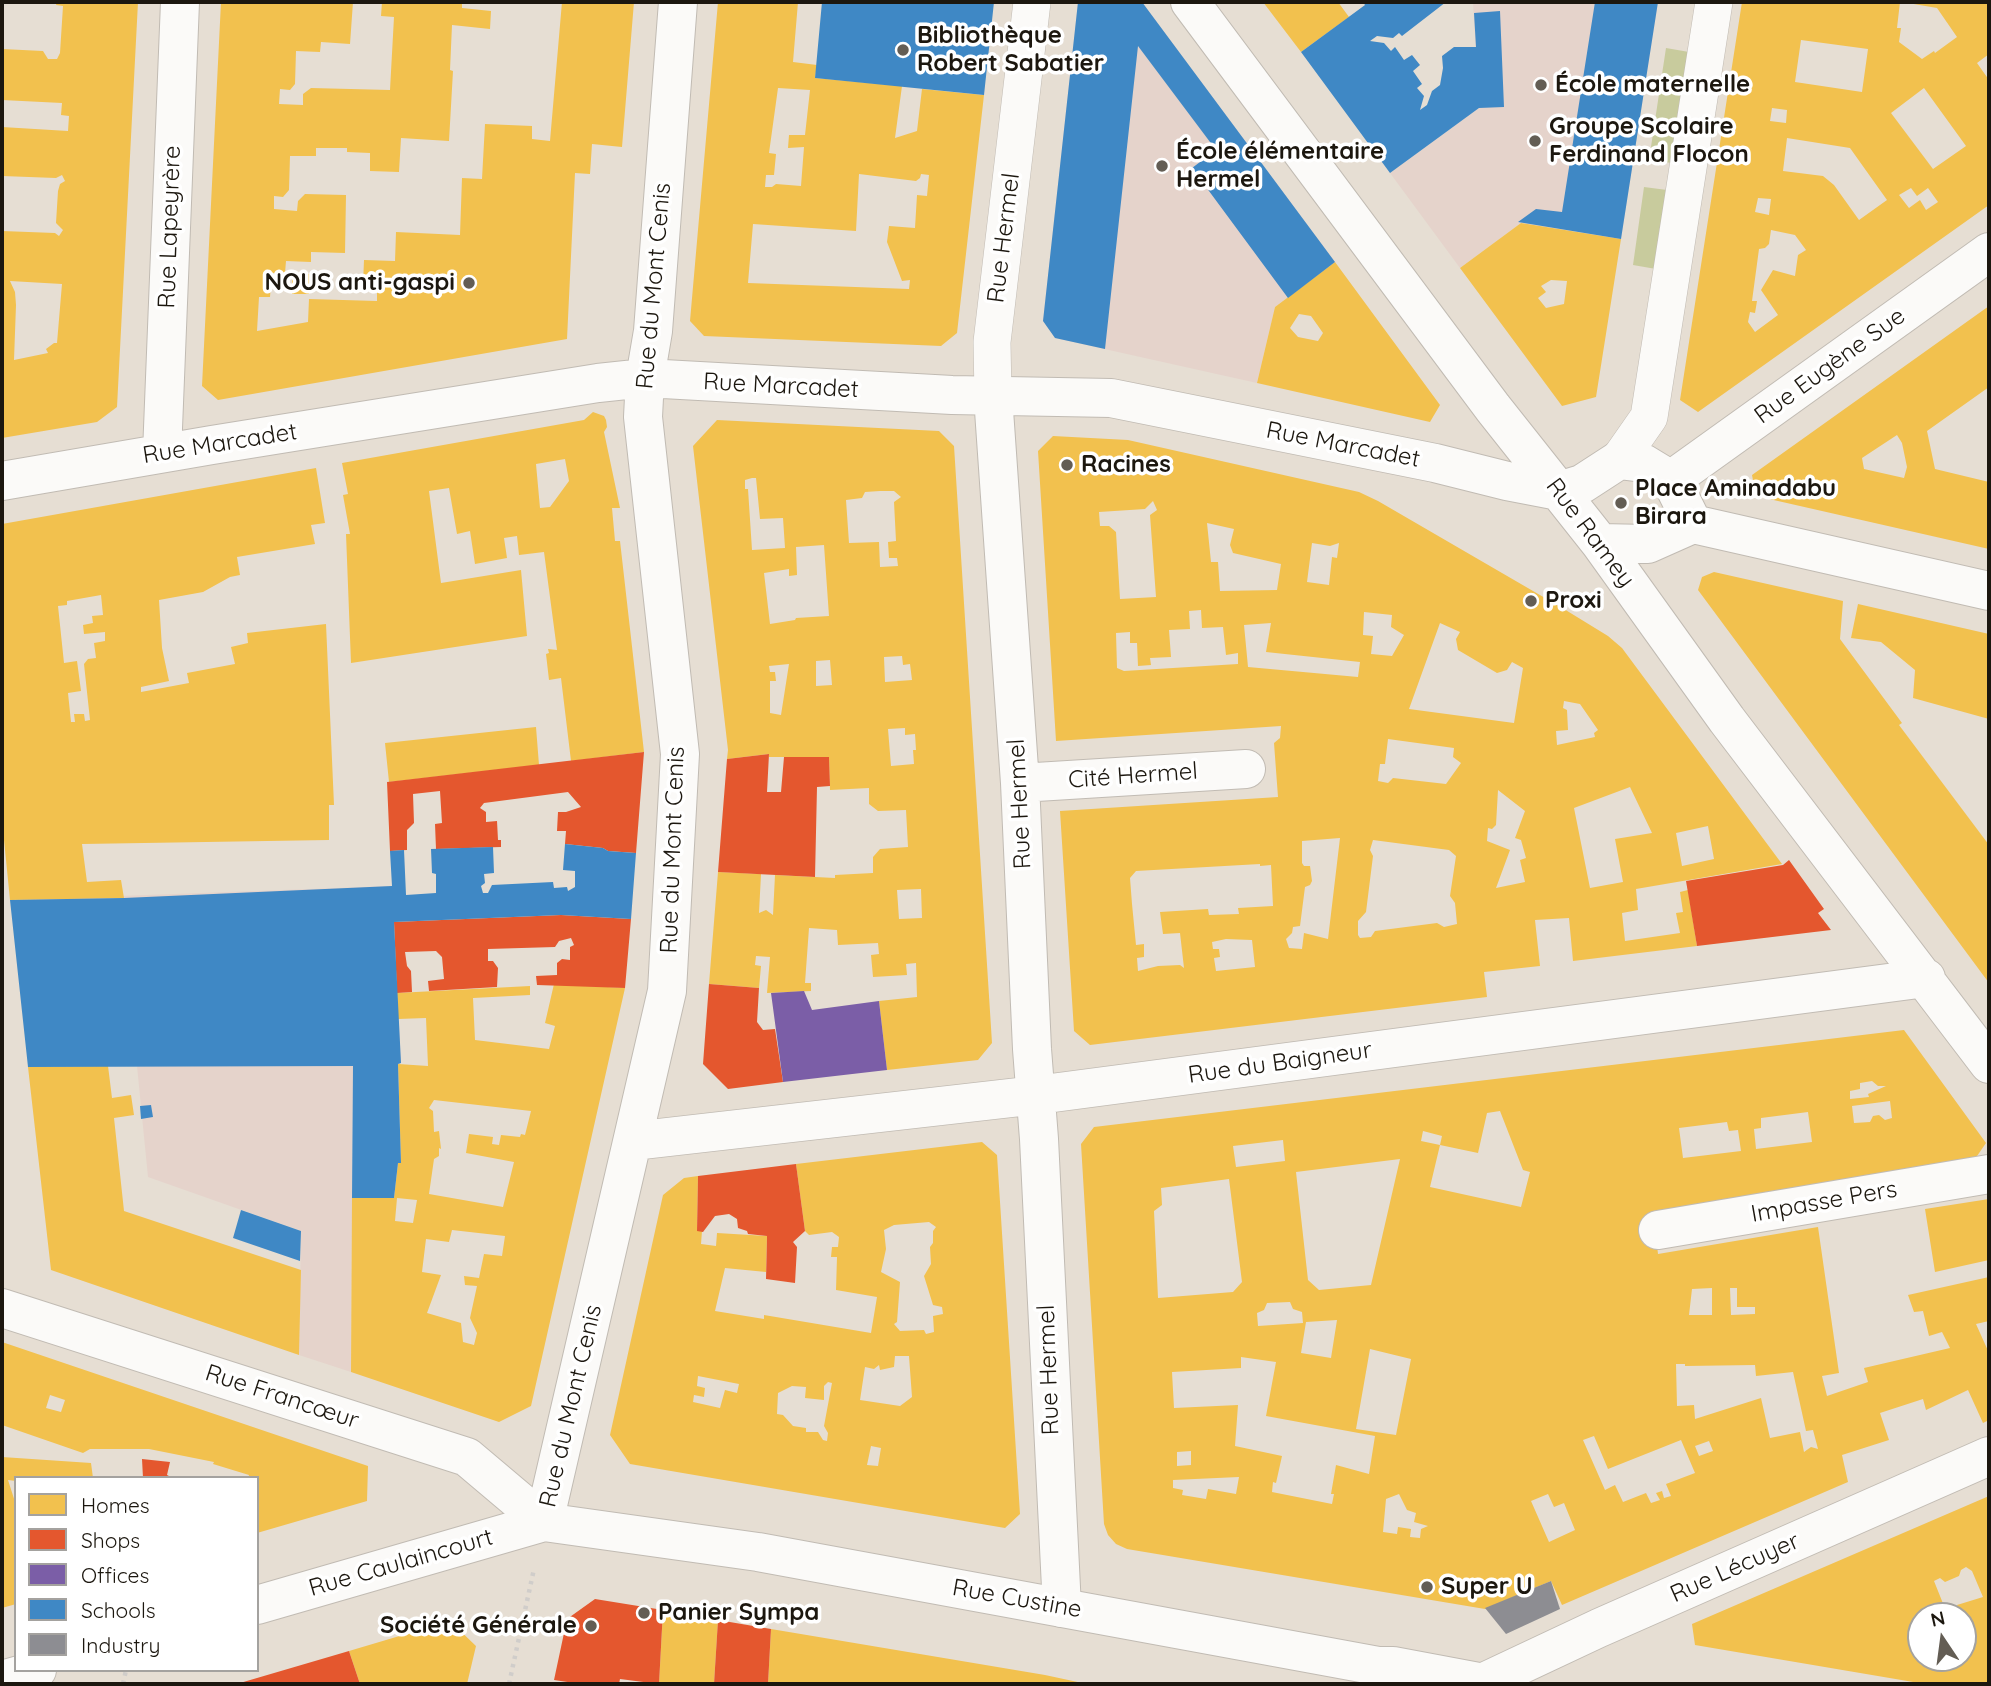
<!DOCTYPE html>
<html>
<head>
<meta charset="utf-8">
<style>
	body { margin:0 }
	#map { position:relative; width:1991px; height:1686px; overflow:hidden; background:#e6ded3; font-family:Quicksand,sans-serif }
	canvas { display:block }
	.frame { position:absolute; inset:0; border:4px solid #1c170f; pointer-events:none }
	.legend { position:absolute; left:14px; top:1476px; width:245px; height:196px; box-sizing:border-box; background:#fff; border:2px solid #a4a29f; margin:0; padding:9px 12px; list-style:none; font-size:21px; color:#1c170f }
	.legend li { display:flex; align-items:center; gap:14px; height:35px }
	.legend b { width:35px; border:2px solid #a4a29f }
	.north { position:absolute; left:1907px; top:1602px; width:70px; height:70px; box-sizing:border-box; background:#fff; border:2px solid #a4a29f; border-radius:50%; rotate:347deg; font-size:19px; font-weight:700; line-height:28px; text-align:center; color:#1c170f }
	.north::after { content:''; display:block; margin:auto; width:24px; height:32px; background:#635d54; clip-path:polygon(50% 0,100% 100%,50% 72%,0 100%) }
</style>
</head>
<body>
<div id="map">
<canvas width="1991" height="1686"></canvas>
<div class="frame"></div>
<ul class="legend">
<li><b style="height:19px;background:#f2c14e"></b>Homes</li>
<li><b style="height:19px;background:#e4572e"></b>Shops</li>
<li><b style="height:19px;background:#7b5ea7"></b>Offices</li>
<li><b style="height:19px;background:#3f88c5"></b>Schools</li>
<li><b style="height:19px;background:#8d8d92"></b>Industry</li>
</ul>
<div class="north">N</div>
</div>
<script>
const ctx = document.querySelector('canvas').getContext('2d');
ctx.lineJoin = 'round';
function fillPath(path, color) {
  ctx.fillStyle = color;
  ctx.fill(path, 'evenodd');
}
function poly(rows) {
  const path = new Path2D();
  for (const r of rows) {
    path.moveTo(r[0], r[1]);
    for (let i = 2; i < r.length; i += 2) path.lineTo(r[i], r[i + 1]);
  }
  return path;
}
function stroke(path, color, width, dash) {
  ctx.strokeStyle = color;
  ctx.lineWidth = width;
  ctx.lineCap = dash ? 'butt' : 'round';
  ctx.setLineDash(dash || []);
  ctx.stroke(path);
}
function write(font, color, halo, rows, align = 'center') {
  ctx.font = font + ' Quicksand,sans-serif';
  ctx.lineWidth = 7;
  ctx.setLineDash([]);
  ctx.textBaseline = 'middle';
  ctx.strokeStyle = halo;
  ctx.fillStyle = color;
  for (const [text, x, y, turn = 0] of rows) {
    ctx.save();
    ctx.translate(x, y);
    ctx.rotate((+turn || 0) * Math.PI / 180);
    ctx.textAlign = isNaN(turn) ? turn : align;
    if (halo) ctx.strokeText(text, 0, 0);
    ctx.fillText(text, 0, 0);
    ctx.restore();
  }
}
const education = poly([
	[1078,2,1142,2,1335,262,1275,307,1257,383,1055,338,1043,321],
	[1473,2,1658,2,1621,239,1521,223,1460,268,1390,173,1479,108],
	[392,886,401,1063,353,1067,351,1372,299,1355,301,1231,148,1177,137,1066,10,900]
]);
const green = poly([
	[1666,48,1689,52,1672,163,1649,160],
	[1644,187,1667,190,1656,269,1633,265]
]);
const homes = poly([
	[57,2,138,2,117,407,97,422,2,438,2,231,55,233,59,236,63,230,56,223,58,191,60,184,65,181,62,175,56,178,2,176,2,127,68,131,69,116,61,115,62,103,2,100,2,49,43,51,48,59,57,59,60,53,63,6,56,5],
	[10,281,62,284,57,343,54,343,46,349,48,353,14,360,16,305,15,292],
	[221,2,353,2,350,44,321,42,320,52,296,51,295,84,290,90,280,89,279,104,303,105,303,94,311,88,390,90,394,17,381,16,382,2,462,2,462,8,491,11,490,29,452,25,450,70,453,71,449,141,401,138,399,172,370,171,370,153,347,152,347,148,316,148,316,156,290,156,289,190,283,197,274,196,274,209,297,211,298,201,305,194,346,195,345,253,311,252,311,262,286,261,285,273,272,273,270,297,259,297,257,331,308,322,309,299,377,301,377,286,363,284,364,260,395,261,396,232,460,235,462,178,482,179,485,124,532,126,532,139,550,141,562,2,634,2,622,147,592,144,590,174,575,173,567,339,218,400,202,386],
	[718,2,798,2,793,62,817,65,815,78,902,86,895,138,917,131,922,89,984,95,957,333,941,346,704,336,690,321],
	[778,88,810,90,805,135,789,135,788,148,804,147,801,186,776,184,772,187,765,187,766,175,774,175,776,154,769,153],
	[859,174,916,181,920,178,921,174,929,175,927,196,917,195,915,228,889,226,887,242,902,281,910,280,909,289,748,283,753,224,856,231],
	[1263,2,1338,2,1349,17,1301,52],
	[1742,2,1900,2,1897,28,1901,28,1899,42,1922,59,1934,51,1935,53,1957,37,1937,8,1902,2,1989,2,1989,54,1977,63,1989,80,1989,205,1698,412,1680,400],
	[1801,40,1868,49,1862,92,1795,82],
	[1924,88,1966,146,1933,169,1891,113],
	[1772,108,1787,110,1786,123,1770,121],
	[1787,138,1850,148,1887,200,1859,220,1834,185,1823,176,1783,171],
	[1911,188,1917,196,1928,188,1938,202,1926,210,1920,200,1909,208,1899,195],
	[1758,198,1771,199,1769,215,1755,212],
	[1771,230,1795,235,1806,250,1798,255,1795,276,1773,270,1761,290,1778,315,1755,332,1748,322,1750,312,1755,313,1757,301,1752,301,1759,249,1765,248,1769,244],
	[1521,223,1621,239,1596,397,1562,406,1460,268],
	[1551,280,1567,281,1564,304,1546,308,1538,298,1546,292,1541,286],
	[1335,262,1440,405,1430,422,1257,383,1275,307],
	[1299,314,1311,316,1323,333,1318,341,1298,337,1290,328],
	[292,273,310,274,309,294,292,294],
	[1989,306,1989,387,1927,431,1935,469,1989,482,1989,549,1756,496,1752,475],
	[1897,435,1902,443,1907,467,1904,478,1864,469,1862,458],
	[593,412,604,416,606,420,607,427,604,432,620,508,612,508,615,541,620,541,644,752,571,761,561,678,549,680,546,654,549,653,548,649,557,650,544,552,519,555,517,536,504,538,507,558,475,564,470,531,457,534,449,488,429,491,441,583,521,570,527,636,351,663,346,534,350,534,343,495,348,494,342,463,584,420],
	[565,459,569,481,550,507,540,508,536,464],
	[717,420,939,431,954,446,992,1043,978,1060,887,1070,879,1001,917,997,916,963,906,964,907,975,873,977,871,955,879,954,878,943,838,945,837,930,809,928,805,983,811,983,811,991,767,993,770,957,756,956,755,965,761,966,759,988,709,984,718,872,761,874,759,913,766,910,773,915,775,875,835,878,835,875,873,873,873,857,880,849,908,847,906,810,878,811,869,804,869,788,830,790,829,757,769,757,769,754,727,759,728,750,693,446],
	[752,478,756,478,760,519,783,518,785,548,752,550,748,489,745,489,745,480],
	[880,491,894,491,901,497,894,502,896,541,888,542,889,558,897,558,898,566,880,567,879,542,849,543,846,500,862,498,865,492],
	[824,545,829,616,796,618,795,620,770,624,764,573,789,569,789,576,797,575,796,547],
	[902,656,903,665,910,664,912,680,885,682,884,657],
	[830,660,832,685,816,686,816,661],
	[789,664,781,715,770,713,770,681,776,681,775,672,770,672,769,666],
	[905,728,905,735,915,734,916,750,913,750,914,764,891,766,888,729],
	[921,889,922,918,899,919,897,890],
	[1053,436,1128,440,1359,492,1378,501,1564,609,1608,636,1622,648,1782,864,1636,889,1638,910,1622,913,1625,941,1680,933,1676,913,1683,912,1680,892,1688,890,1697,946,1573,961,1569,918,1535,920,1540,966,1484,972,1487,997,1090,1045,1074,1031,1060,811,1278,797,1274,743,1280,738,1281,726,1056,741,1038,451],
	[1153,501,1157,510,1150,515,1156,597,1120,599,1116,532,1109,526,1100,526,1099,512,1145,509],
	[1207,523,1234,529,1230,545,1233,553,1281,564,1277,590,1220,591,1218,562,1211,562],
	[1312,543,1330,546,1339,543,1337,558,1332,557,1329,585,1307,582],
	[1201,610,1202,628,1223,627,1226,655,1238,653,1238,664,1124,671,1117,668,1116,633,1130,632,1130,643,1137,643,1138,666,1151,665,1150,658,1171,657,1169,630,1190,629,1189,611],
	[1364,612,1392,615,1391,627,1404,635,1392,656,1371,654,1373,636,1363,635],
	[1271,623,1266,652,1360,662,1358,677,1248,667,1244,625],
	[1440,623,1460,632,1456,639,1458,650,1497,673,1507,670,1512,662,1523,668,1514,723,1409,709],
	[1564,701,1580,704,1598,730,1594,733,1595,737,1557,745,1556,731,1568,730,1567,710,1563,708],
	[1388,739,1454,748,1453,757,1461,763,1446,784,1393,778,1388,783,1378,781,1380,764,1385,764],
	[1630,787,1652,833,1615,839,1623,882,1590,888,1574,808],
	[1498,790,1525,811,1515,838,1521,840,1526,858,1520,860,1525,882,1496,888,1510,850,1487,841,1488,828,1492,829,1496,825],
	[1708,826,1714,859,1682,866,1676,833],
	[1340,838,1328,939,1304,933,1302,949,1289,948,1286,939,1292,933,1293,927,1300,926,1305,887,1310,885,1312,881,1310,866,1304,866,1302,863,1302,841],
	[1373,840,1449,850,1456,856,1450,896,1455,903,1457,924,1444,927,1437,923,1375,931,1371,937,1360,938,1358,935,1358,921,1366,912,1373,856,1370,850],
	[1260,864,1260,866,1271,865,1273,906,1238,908,1239,914,1209,915,1208,909,1160,912,1163,934,1180,933,1184,968,1180,965,1158,966,1138,971,1137,958,1144,957,1144,944,1136,945,1132,904,1130,878,1136,871],
	[1226,939,1252,940,1255,967,1216,971,1214,958,1220,957,1219,949,1213,949,1212,942],
	[316,468,325,523,311,525,315,544,237,557,240,575,230,577,203,592,159,600,162,648,169,681,141,687,141,692,189,683,187,673,235,664,231,647,248,643,247,633,326,624,334,805,329,805,329,840,82,844,87,882,121,880,124,898,10,900,2,820,2,524],
	[101,595,103,615,92,616,93,623,83,625,84,634,105,632,105,641,94,643,96,658,88,659,84,664,90,720,85,721,84,714,74,714,75,722,71,722,68,693,81,691,77,661,64,663,58,606,67,605,67,601],
	[1714,572,1843,601,1840,639,1902,723,1899,725,1989,845,1989,983,1698,590,1702,577],
	[1858,604,1989,634,1989,719,1913,698,1915,670,1881,642,1851,638],
	[536,727,539,765,389,782,385,743],
	[554,984,625,988,531,1406,499,1422,351,1372,352,1198,394,1198,398,1163,401,1163,398,1064,428,1066,426,1018,398,1019,397,993,530,986,530,995,473,998,475,1040,549,1049,555,1026,545,1023],
	[434,1100,531,1111,525,1135,521,1134,520,1137,501,1135,499,1145,492,1144,493,1137,469,1134,466,1153,514,1162,503,1207,429,1194,434,1159,439,1156,439,1148,441,1149,439,1131,434,1132,433,1111,429,1108],
	[397,1198,417,1200,413,1223,395,1221],
	[452,1230,505,1236,502,1256,484,1254,479,1278,464,1276,465,1285,477,1286,470,1318,477,1333,474,1345,463,1342,461,1323,427,1313,441,1275,422,1272,426,1239,449,1242],
	[1904,1030,1986,1143,1975,1159,1653,1212,1658,1254,1818,1227,1839,1373,1822,1376,1827,1396,1868,1382,1864,1368,1950,1348,1942,1332,1929,1336,1923,1311,1914,1312,1908,1295,1989,1277,1989,1321,1976,1324,1989,1353,1989,1420,1983,1423,1968,1390,1926,1410,1923,1399,1880,1413,1889,1440,1842,1455,1848,1482,1562,1605,1551,1581,1485,1609,1127,1549,1116,1544,1108,1535,1104,1524,1081,1144,1094,1127],
	[1872,1081,1878,1086,1886,1086,1868,1094,1869,1097,1850,1099,1850,1091,1860,1089,1860,1083],
	[1890,1101,1892,1118,1885,1120,1879,1115,1873,1116,1870,1122,1854,1123,1852,1106],
	[1500,1111,1523,1170,1530,1172,1521,1207,1430,1187,1440,1145,1478,1153,1487,1113],
	[1808,1112,1812,1142,1756,1149,1754,1129,1761,1128,1761,1118],
	[1727,1122,1729,1131,1738,1130,1741,1151,1683,1158,1679,1128],
	[1423,1131,1442,1136,1440,1145,1421,1141],
	[1283,1140,1285,1161,1236,1167,1233,1146],
	[1400,1159,1371,1285,1319,1290,1308,1280,1296,1172],
	[1229,1179,1242,1282,1233,1292,1158,1298,1154,1211,1162,1205,1161,1188],
	[1712,1288,1712,1315,1689,1315,1692,1289],
	[1730,1288,1737,1288,1737,1307,1755,1307,1755,1314,1731,1315],
	[1290,1302,1293,1309,1302,1312,1303,1323,1258,1326,1257,1313,1264,1310,1267,1303],
	[1337,1320,1331,1358,1301,1353,1306,1322],
	[1370,1349,1411,1359,1396,1435,1356,1429],
	[1241,1357,1276,1362,1266,1416,1375,1436,1369,1474,1336,1465,1331,1494,1334,1494,1332,1504,1272,1492,1273,1482,1276,1483,1282,1456,1235,1446,1238,1405,1174,1408,1172,1372,1241,1368],
	[1676,1364,1685,1364,1685,1366,1755,1365,1756,1376,1793,1372,1806,1431,1813,1430,1818,1449,1811,1447,1804,1452,1800,1432,1770,1438,1761,1398,1695,1419,1694,1405,1677,1406],
	[1594,1436,1608,1469,1681,1440,1695,1473,1666,1484,1671,1496,1664,1498,1662,1491,1656,1493,1660,1500,1651,1503,1646,1493,1623,1502,1615,1485,1605,1490,1583,1440],
	[1709,1441,1713,1451,1699,1456,1695,1446],
	[1191,1451,1191,1465,1177,1466,1177,1452],
	[1239,1477,1236,1494,1208,1489,1206,1499,1182,1495,1183,1490,1173,1488,1173,1480],
	[1399,1494,1407,1510,1416,1513,1414,1522,1428,1526,1421,1529,1420,1538,1410,1537,1411,1529,1398,1527,1397,1534,1383,1532,1386,1499],
	[1548,1494,1554,1507,1564,1503,1575,1530,1549,1542,1531,1501],
	[108,1066,112,1098,131,1095,134,1115,114,1118,124,1211,301,1270,299,1355,51,1270,28,1067],
	[982,1142,997,1155,1020,1514,1005,1528,630,1464,610,1435,663,1195,684,1178,698,1176,697,1231,702,1231,701,1244,716,1246,717,1233,767,1236,766,1272,725,1268,715,1311,764,1319,764,1315,871,1333,877,1297,836,1290,837,1257,831,1257,832,1247,838,1247,839,1237,832,1232,809,1235,805,1231,796,1164],
	[929,1222,936,1227,933,1231,933,1243,930,1247,931,1264,924,1276,933,1305,942,1307,943,1314,933,1316,934,1332,926,1334,924,1330,900,1331,894,1324,897,1322,900,1282,881,1272,886,1249,884,1230,894,1225],
	[895,1356,909,1356,912,1397,900,1406,860,1400,865,1367,874,1369,879,1365,880,1370,894,1367],
	[698,1376,739,1384,737,1393,725,1390,720,1408,693,1402,694,1395,704,1397,705,1388,697,1386],
	[828,1382,832,1383,824,1426,828,1433,827,1441,823,1440,818,1432,806,1432,806,1428,793,1426,783,1415,777,1414,778,1393,792,1386,806,1387,805,1398,824,1400,824,1386],
	[871,1446,881,1448,878,1466,867,1465],
	[1989,1199,1989,1260,1935,1272,1925,1209],
	[2,1342,368,1466,367,1501,257,1533,257,1478,248,1478,249,1475,213,1464,214,1462,149,1449,90,1449,83,1453,2,1425],
	[50,1395,65,1400,61,1412,46,1408],
	[2,1457,91,1463,93,1478,16,1478,16,1481,8,1480,16,1505,16,1604,2,1608],
	[1989,1496,1989,1684,1925,1684,1695,1645,1692,1624],
	[1966,1567,1972,1571,1983,1597,1957,1605,1960,1613,1950,1615,1963,1616,1963,1658,1921,1658,1921,1616,1948,1616,1934,1581,1940,1578,1945,1582,1959,1576,1961,1570],
	[663,1610,718,1620,714,1684,659,1684],
	[450,1621,476,1646,467,1684,360,1684,349,1651],
	[771,1629,1045,1675,1087,1684,768,1684]
]);
const shops = poly([
	[644,752,636,853,608,851,603,848,565,844,566,831,557,831,558,812,566,812,581,807,568,792,484,803,480,808,486,812,486,822,497,821,498,840,501,840,501,847,436,849,435,824,442,823,440,791,413,794,414,823,407,830,407,850,390,851,387,782],
	[769,754,767,792,781,792,784,757,829,757,830,786,817,787,815,877,718,872,727,759],
	[1789,860,1824,909,1818,913,1831,930,1697,946,1686,881,1783,865],
	[561,915,631,919,625,988,537,985,536,976,557,975,557,963,562,959,570,960,570,947,574,945,571,938,559,941,555,947,488,949,488,961,493,961,498,968,497,987,429,991,428,981,444,979,442,957,436,951,405,952,407,966,411,971,412,992,397,993,394,922],
	[709,984,759,988,757,1022,763,1030,775,1029,783,1082,728,1089,703,1064],
	[796,1164,805,1231,793,1242,797,1247,795,1283,766,1279,767,1236,748,1234,747,1231,738,1228,737,1219,729,1214,715,1216,703,1232,697,1231,698,1176],
	[142,1459,170,1462,167,1475,173,1478,143,1478],
	[595,1599,663,1610,659,1684,620,1679,619,1684,581,1684,554,1680,567,1619],
	[718,1620,771,1629,768,1684,714,1684],
	[349,1651,360,1684,240,1684,240,1683]
]);
const offices = poly([
	[804,991,812,1010,879,1001,887,1070,783,1082,771,993]
]);
const schools = poly([
	[822,2,994,2,984,95,815,78],
	[1078,2,1142,2,1335,262,1288,298,1192,168,1216,150,1138,46,1105,349,1055,338,1043,321],
	[1363,2,1446,2,1402,36,1399,33,1393,38,1377,36,1370,41,1384,43,1391,51,1395,47,1404,60,1412,55,1420,65,1413,71,1422,84,1417,88,1424,96,1420,110,1427,105,1432,91,1440,85,1443,68,1442,56,1454,47,1476,47,1474,13,1500,11,1504,107,1479,108,1390,173,1301,52,1365,5],
	[1595,2,1658,2,1621,239,1518,222,1536,209,1562,212],
	[565,844,603,848,608,851,636,853,631,919,561,915,394,922,401,1063,398,1064,401,1163,398,1163,394,1198,352,1198,353,1066,28,1067,10,900,124,898,392,886,390,851,404,850,406,895,436,893,436,874,432,873,431,849,493,847,494,873,484,874,485,883,481,886,483,893,488,893,492,885,553,882,554,888,567,887,568,891,575,887,575,871,563,870],
	[151,1105,153,1117,141,1119,140,1106],
	[241,1210,301,1231,300,1261,233,1238]
]);
const industry = poly([
	[1551,1581,1560,1609,1506,1634,1485,1608]
]);
const path = poly([
	[123,1684,126,1670],
	[509,1684,534,1569]
]);
const pedestrian = poly([
	[993,396,992,342,1032,2],
	[1619,460,1649,417,1714,2]
]);
const minor = poly([
	[1190,2,1493,408,1600,543,1727,720,1989,1064],
	[993,396,1020,783,1032,1049,1039,1139,1062,1608],
	[162,453,180,2],
	[1671,480,1989,252],
	[2,481,212,445,598,383,645,378,952,395,1111,398,1435,463,1507,481,1559,491,1582,484,1619,460,1643,463,1671,480,1693,524],
	[1600,543,1648,544,1693,524,1989,591],
	[1020,783,1246,769],
	[633,1141,1037,1095,1926,978],
	[1658,1230,1989,1174],
	[2,1308,467,1457,544,1522,667,991,680,754,643,417,645,378,653,331,678,2],
	[1482,1683,1599,1628,1989,1456]
]);
const tertiary = poly([
	[257,1605,544,1522,758,1552,1378,1666,1393,1666,1489,1684],
	[2,1680,37,1670]
]);
const markers = [
	[903,50,7,"#635d54"],
	[1541,85,7,"#635d54"],
	[1535,141,7,"#635d54"],
	[1162,166,7,"#635d54"],
	[469,283,7,"#635d54"],
	[1067,465,7,"#635d54"],
	[1621,503,7,"#635d54"],
	[1531,601,7,"#635d54"],
	[1427,1587,7,"#635d54"],
	[644,1613,7,"#635d54"],
	[591,1626,7,"#635d54"]
];
const poiNames = [
	["Bibliothèque",917,36],
	["Robert Sabatier",917,64],
	["École maternelle",1555,85],
	["Groupe Scolaire",1549,127],
	["Ferdinand Flocon",1549,155],
	["École élémentaire",1176,152],
	["Hermel",1176,180],
	["NOUS anti-gaspi",455,283,"right"],
	["Racines",1081,465],
	["Place Aminadabu",1635,489],
	["Birara",1635,517],
	["Proxi",1545,601],
	["Super U",1441,1587],
	["Panier Sympa",658,1613],
	["Société Générale",577,1626,"right"]
];
const streetNames = [
	["Rue Lapeyrère",170,227,-88],
	["Rue Hermel",1004,238,-83],
	["Rue du Mont Cenis",654,286,-85],
	["Rue Eugène Sue",1830,366,-36],
	["Rue Marcadet",781,386,3],
	["Rue Marcadet",220,444,-9],
	["Rue Marcadet",1343,445,11],
	["Rue Ramey",1590,533,53],
	["Cité Hermel",1133,776,-4],
	["Rue Hermel",1020,804,-93],
	["Rue du Mont Cenis",673,850,-88],
	["Rue du Baigneur",1280,1063,-8],
	["Impasse Pers",1824,1202,-10],
	["Rue Hermel",1049,1370,-92],
	["Rue Francœur",282,1397,18],
	["Rue du Mont Cenis",571,1406,-77],
	["Rue Caulaincourt",401,1563,-16],
	["Rue Lécuyer",1735,1568,-24],
	["Rue Custine",1017,1599,10]
];
fillPath(education, '#e5d3cb');
fillPath(green, '#c8cb9d');
fillPath(homes, '#f2c14e');
fillPath(shops, '#e4572e');
fillPath(offices, '#7b5ea7');
fillPath(schools, '#3f88c5');
fillPath(industry, '#8d8d92');
stroke(pedestrian, '#c1bbb3', 38);
stroke(minor, '#c1bbb3', 40);
stroke(tertiary, '#c1bbb3', 40);
stroke(path, '#d0cdca', 4.5, [3.5, 5]);
stroke(pedestrian, '#fbfaf8', 37);
stroke(minor, '#fbfaf8', 38);
stroke(tertiary, '#fbfaf8', 38);
for (const [x, y, r, color] of markers) {
  const dot = new Path2D();
  dot.arc(x, y, r, 0, 2 * Math.PI);
  ctx.fillStyle = color;
  ctx.fill(dot);
  stroke(dot, '#fff', 2.5);
}
write('bold 24px', '#1c170f', '#fff', poiNames, 'left');
write('24px', '#1c170f', '#fff', streetNames);
</script>
</body>
</html>
